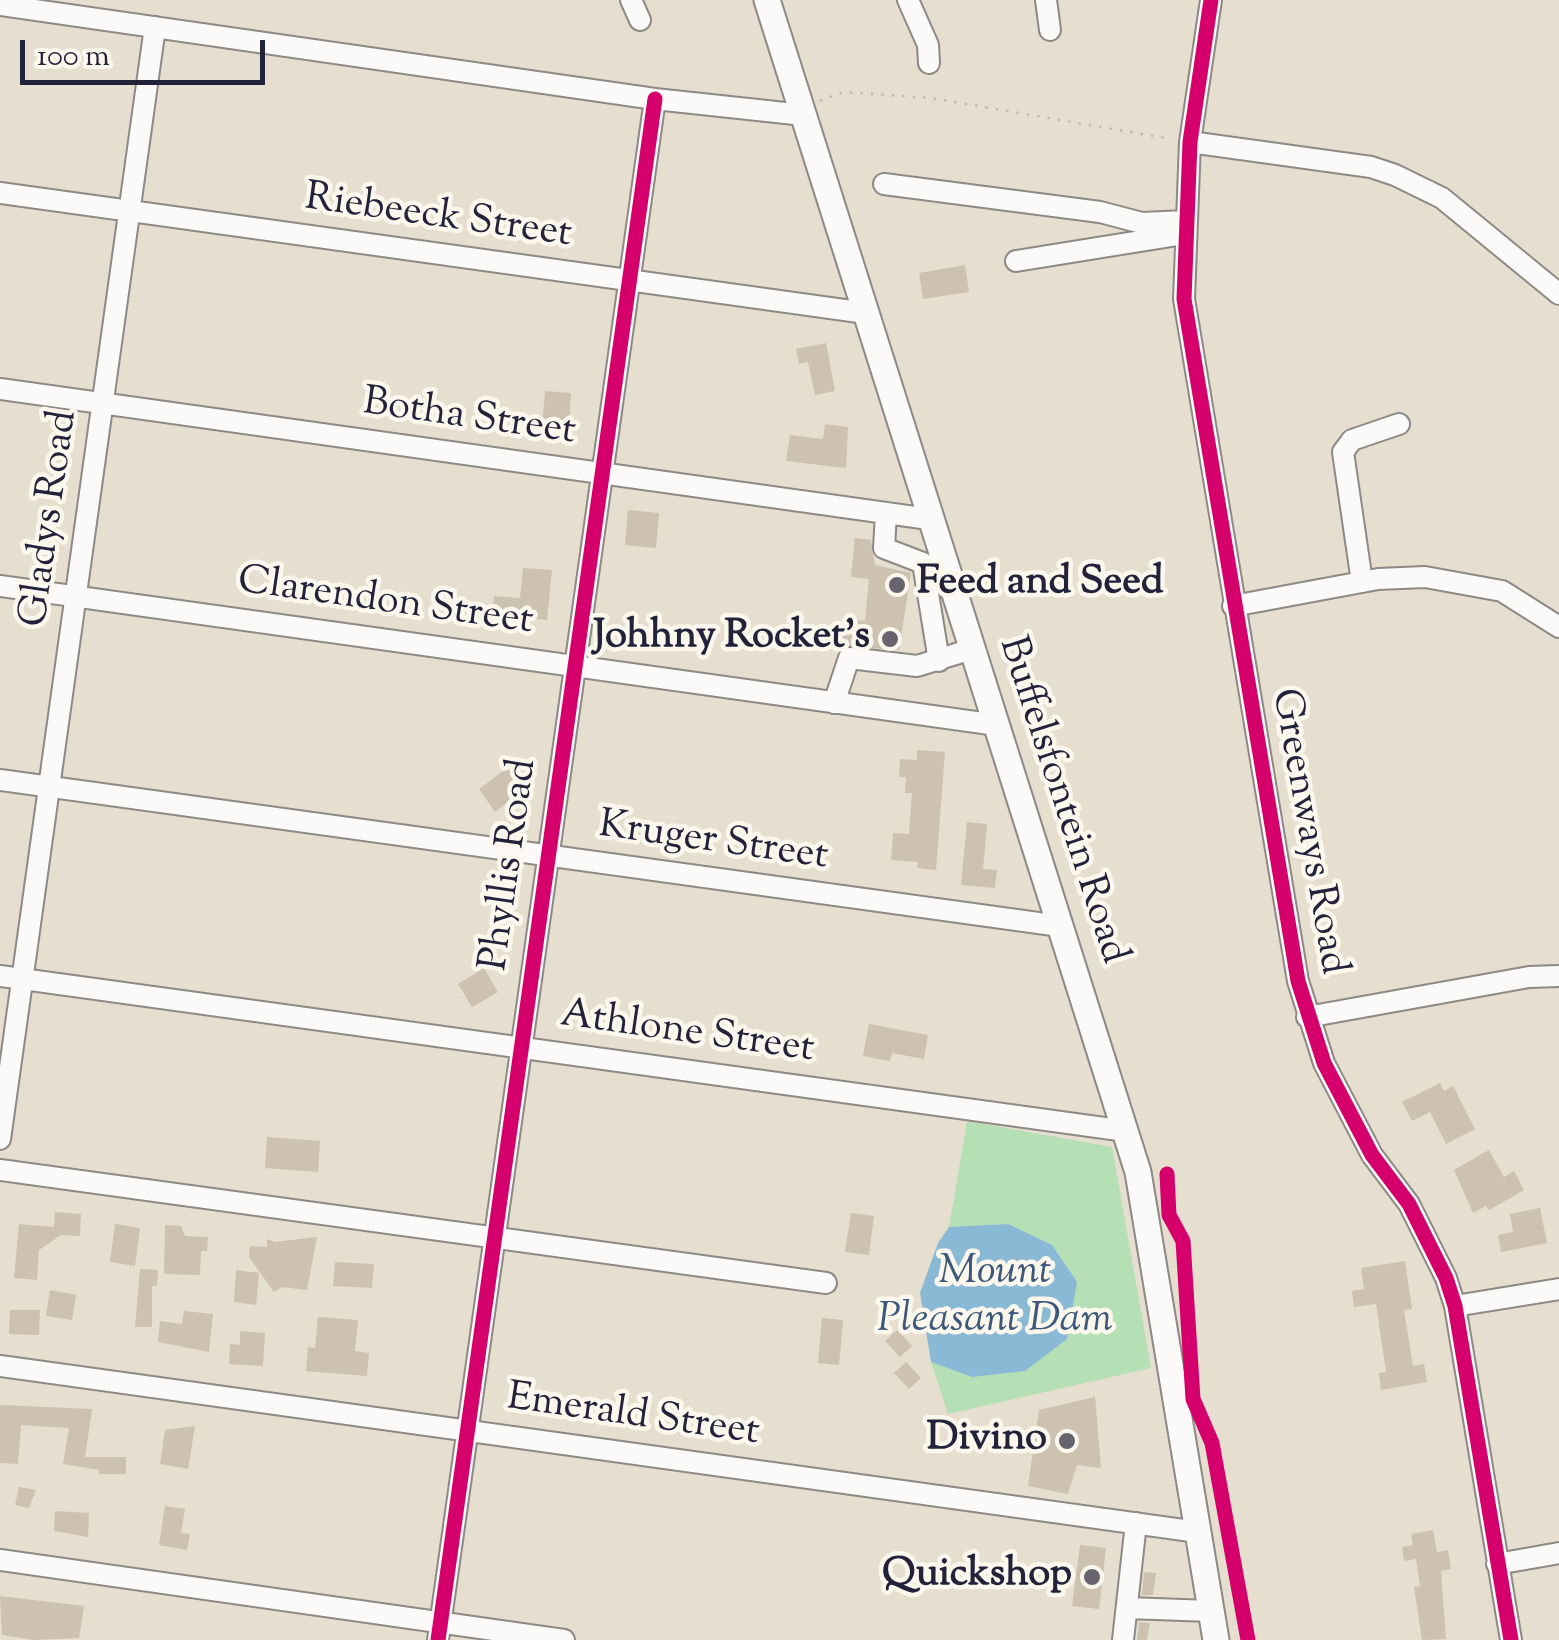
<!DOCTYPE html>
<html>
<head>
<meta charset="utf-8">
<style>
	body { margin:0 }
	#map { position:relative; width:1559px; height:1640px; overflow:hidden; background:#e6dece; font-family:"Sorts Mill Goudy",serif }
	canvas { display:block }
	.scale { position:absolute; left:20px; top:40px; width:245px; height:45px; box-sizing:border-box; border:5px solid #22223b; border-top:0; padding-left:12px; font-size:30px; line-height:35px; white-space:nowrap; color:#22223b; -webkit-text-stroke:8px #fbf7ec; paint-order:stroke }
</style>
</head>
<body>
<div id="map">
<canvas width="1559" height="1640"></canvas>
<div class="scale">100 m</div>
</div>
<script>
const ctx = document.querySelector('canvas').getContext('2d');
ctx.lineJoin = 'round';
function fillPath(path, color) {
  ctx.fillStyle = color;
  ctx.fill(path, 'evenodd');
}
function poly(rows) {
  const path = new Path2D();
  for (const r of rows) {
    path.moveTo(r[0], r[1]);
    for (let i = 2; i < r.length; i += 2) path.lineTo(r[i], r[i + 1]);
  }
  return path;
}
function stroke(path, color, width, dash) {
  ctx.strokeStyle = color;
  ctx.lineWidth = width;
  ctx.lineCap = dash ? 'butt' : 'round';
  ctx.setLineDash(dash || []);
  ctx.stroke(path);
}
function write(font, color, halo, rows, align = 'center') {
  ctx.font = font + ' "Sorts Mill Goudy",serif';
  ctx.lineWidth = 9;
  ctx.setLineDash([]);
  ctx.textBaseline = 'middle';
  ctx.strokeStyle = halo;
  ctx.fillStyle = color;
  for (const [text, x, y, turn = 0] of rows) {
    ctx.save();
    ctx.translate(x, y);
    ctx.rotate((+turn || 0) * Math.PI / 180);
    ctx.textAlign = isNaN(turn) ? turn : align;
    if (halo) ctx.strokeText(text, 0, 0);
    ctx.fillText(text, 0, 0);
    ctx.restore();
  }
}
const green = poly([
	[967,1121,1112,1147,1151,1368,948,1414,931,1362,972,1377,1008,1224,949,1227]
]);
const water = poly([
	[1008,1224,1052,1245,1077,1282,1067,1339,1025,1371,972,1377,931,1362,920,1293,938,1243,949,1227]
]);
const building = poly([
	[965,265,969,292,923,299,919,273],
	[826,343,835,391,815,395,808,362,799,364,796,349],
	[545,391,571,393,569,428,542,426],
	[825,424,848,427,846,468,786,461,790,435,823,439],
	[628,510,659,513,656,548,625,545],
	[855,538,871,540,875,565,911,573,899,650,840,646,844,618,865,621,869,579,851,577],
	[523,568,552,570,547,620,493,615,494,596,520,598],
	[917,750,945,752,936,870,917,868,918,862,891,860,893,833,909,834,912,793,905,793,906,777,899,777,900,759,917,760],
	[507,768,524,790,495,812,479,789],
	[967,822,987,824,983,869,997,870,995,888,961,885],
	[484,968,498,992,472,1007,458,984],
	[869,1024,928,1035,924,1059,892,1053,890,1061,863,1056],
	[1440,1083,1444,1091,1453,1086,1475,1129,1446,1144,1430,1112,1412,1121,1402,1102],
	[267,1137,320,1141,318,1172,265,1168],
	[1489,1150,1504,1177,1514,1171,1524,1190,1489,1210,1486,1206,1473,1213,1454,1170],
	[1540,1208,1547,1243,1501,1252,1498,1235,1513,1232,1510,1214],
	[55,1212,81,1214,80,1236,61,1235,39,1250,37,1280,14,1278,19,1224,54,1227],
	[851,1213,874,1216,869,1255,845,1252],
	[115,1224,140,1228,135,1266,110,1262],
	[165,1225,181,1226,185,1236,208,1237,207,1251,201,1251,200,1275,164,1274],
	[317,1237,307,1290,282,1287,274,1292,249,1257,250,1246,267,1247,267,1239,275,1242],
	[1405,1261,1412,1309,1404,1310,1413,1366,1424,1364,1427,1382,1381,1390,1379,1373,1386,1372,1376,1304,1354,1307,1352,1291,1364,1289,1361,1268],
	[335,1262,374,1264,372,1288,333,1286],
	[140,1269,158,1270,157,1286,152,1286,152,1327,135,1327],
	[236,1270,259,1273,256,1305,234,1302],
	[50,1290,76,1295,72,1320,46,1316],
	[10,1310,40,1310,39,1335,9,1334],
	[184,1311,213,1314,209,1352,158,1342,160,1321,182,1324],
	[318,1317,358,1320,355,1351,369,1353,367,1376,306,1371,308,1347,315,1348],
	[822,1318,843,1320,839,1365,818,1363],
	[897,1330,912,1346,900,1357,885,1341],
	[240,1331,265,1333,263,1366,229,1364,230,1344,240,1345],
	[906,1362,921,1378,909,1389,894,1373],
	[1095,1397,1101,1468,1077,1465,1068,1494,1028,1486,1039,1410],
	[0,1405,92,1409,85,1457,126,1457,126,1474,99,1474,99,1470,63,1464,69,1428,21,1425,18,1464,0,1463],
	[195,1426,188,1469,160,1464,165,1430],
	[19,1487,36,1490,29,1508,15,1505],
	[165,1506,185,1509,181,1533,190,1534,187,1550,159,1545],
	[55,1511,89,1513,88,1537,54,1531],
	[1433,1530,1437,1552,1448,1550,1451,1569,1441,1571,1446,1639,1422,1640,1414,1587,1420,1586,1416,1559,1404,1561,1402,1547,1413,1545,1411,1534],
	[1080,1545,1106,1548,1099,1609,1072,1606],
	[1144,1572,1156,1573,1153,1595,1142,1595],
	[0,1596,84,1606,79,1638,34,1640,2,1635],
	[1139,1622,1150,1623,1147,1640,1137,1640]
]);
const path = poly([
	[820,101,843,92,931,98,1171,139],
	[1167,1174,1169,1215,1183,1241,1190,1348],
	[1202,1419,1212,1443,1248,1640]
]);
const minor = poly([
	[631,0,640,20],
	[908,0,928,45,929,63],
	[1046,0,1050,30],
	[1211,0,1190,142,1184,299,1298,981,1324,1063,1372,1155,1409,1204,1446,1278,1455,1306,1511,1640],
	[0,5,655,99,804,115],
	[1190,142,1371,167,1395,175,1442,198,1559,294],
	[884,184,1100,212,1142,223,1185,221],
	[0,193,866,313],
	[1016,261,1184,234],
	[0,389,929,519],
	[886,513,884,548,923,563,939,661],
	[1362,582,1343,452,1352,440,1399,424],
	[0,586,997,725],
	[1233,606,1378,579,1425,577,1502,591,1559,627],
	[834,703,849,658,917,666,972,649],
	[0,780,1060,926],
	[0,976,1126,1131],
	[1307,1017,1529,977,1559,976],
	[0,1139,155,27],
	[0,1170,826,1283],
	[1455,1306,1559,1289],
	[0,1366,1198,1532],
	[0,1560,564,1640],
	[1497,1564,1559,1553],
	[1127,1608,1211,1611],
	[438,1640,655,99],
	[1123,1640,1136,1523]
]);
const major = poly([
	[767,0,1138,1172,1216,1640]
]);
const cycleway = poly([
	[1211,0,1190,142,1184,299,1298,981,1324,1063,1372,1155,1409,1204,1446,1278,1455,1306,1511,1640],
	[1167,1174,1169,1215,1183,1241,1193,1399,1212,1443,1248,1640],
	[438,1640,655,99]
]);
const markers = [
	[897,585,10,"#67646e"],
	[890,639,10,"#67646e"],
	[1067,1441,10,"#67646e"],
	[1092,1577,10,"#67646e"]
];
const streetNames = [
	["Riebeeck Street",438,219,8],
	["Botha Street",469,420,8],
	["Gladys Road",52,519,-82],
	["Clarendon Street",385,604,8],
	["Buffelsfontein Road",1060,801,72],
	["Greenways Road",1306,832,80],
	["Kruger Street",713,844,8],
	["Phyllis Road",512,865,-82],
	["Athlone Street",687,1035,8],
	["Emerald Street",633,1418,8]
];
const poiNames = [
	["Feed and Seed",917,585,"left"],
	["Johhny Rocket's",870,639],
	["Divino",1047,1441],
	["Quickshop",1072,1577]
];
const waterNames = [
	["Mount",995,1275],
	["Pleasant Dam",995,1323]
];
fillPath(green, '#b5dfb5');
fillPath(water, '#8ab9d5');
fillPath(building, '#cdc1b0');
stroke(minor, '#8d8985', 24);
stroke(major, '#8d8985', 29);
stroke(path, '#bcbaba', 2.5, [2.5, 8]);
stroke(minor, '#fbfaf8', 20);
stroke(major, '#fbfaf8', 25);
stroke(cycleway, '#d6006c', 15);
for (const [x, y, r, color] of markers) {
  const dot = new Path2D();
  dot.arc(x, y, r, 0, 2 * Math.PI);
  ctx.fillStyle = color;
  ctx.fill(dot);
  stroke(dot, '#fbf7ec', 4);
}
write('40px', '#22223b', '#fbf7ec', streetNames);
write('bold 40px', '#22223b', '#fbf7ec', poiNames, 'right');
write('italic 42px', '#3c587a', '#fbf7ec', waterNames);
</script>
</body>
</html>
